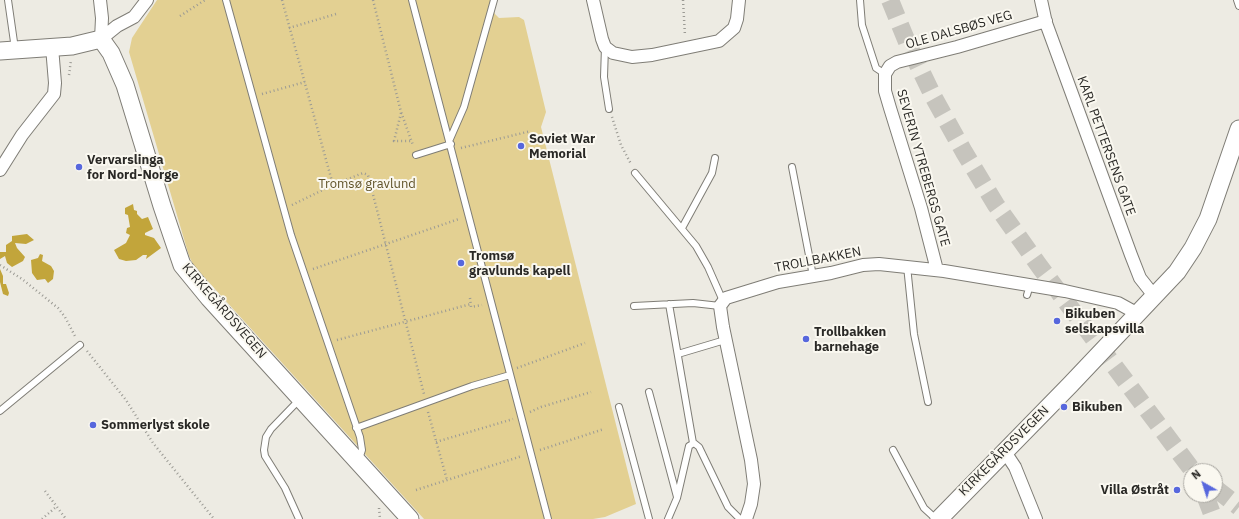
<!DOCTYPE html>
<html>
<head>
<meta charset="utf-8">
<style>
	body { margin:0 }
	#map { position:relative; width:1239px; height:519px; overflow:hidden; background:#edebe3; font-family:"IBM Plex Sans",sans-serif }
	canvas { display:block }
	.north { position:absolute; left:1183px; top:463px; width:40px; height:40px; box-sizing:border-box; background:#faf8f0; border:1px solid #a7a59f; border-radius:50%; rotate:321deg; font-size:11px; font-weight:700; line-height:16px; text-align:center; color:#2a2926 }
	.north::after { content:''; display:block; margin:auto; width:14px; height:18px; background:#5767dd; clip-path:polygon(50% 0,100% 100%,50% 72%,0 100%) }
</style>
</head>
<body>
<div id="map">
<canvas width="1239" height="519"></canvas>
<div class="north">N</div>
</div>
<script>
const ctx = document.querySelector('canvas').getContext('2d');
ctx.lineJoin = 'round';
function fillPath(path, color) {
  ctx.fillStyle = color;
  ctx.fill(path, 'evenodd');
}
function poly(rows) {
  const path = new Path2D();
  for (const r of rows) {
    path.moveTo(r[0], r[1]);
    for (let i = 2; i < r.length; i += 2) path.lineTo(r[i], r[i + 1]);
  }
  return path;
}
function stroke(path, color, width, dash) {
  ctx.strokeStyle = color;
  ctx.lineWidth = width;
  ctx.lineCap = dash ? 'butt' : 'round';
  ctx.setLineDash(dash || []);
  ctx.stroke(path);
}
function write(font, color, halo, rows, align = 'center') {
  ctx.font = font + ' "IBM Plex Sans",sans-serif';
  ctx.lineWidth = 4;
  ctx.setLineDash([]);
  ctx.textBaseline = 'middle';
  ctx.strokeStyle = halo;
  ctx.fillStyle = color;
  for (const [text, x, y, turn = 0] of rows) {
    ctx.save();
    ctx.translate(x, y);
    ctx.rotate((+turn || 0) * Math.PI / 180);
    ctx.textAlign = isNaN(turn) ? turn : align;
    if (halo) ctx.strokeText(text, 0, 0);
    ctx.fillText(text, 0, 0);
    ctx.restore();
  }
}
const green = poly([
	[157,0,490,0,495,14,499,18,519,17,524,20,546,112,541,127,636,504,605,517,593,519,424,519,194,266,189,256,129,52,132,38]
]);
const forest = poly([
	[133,204,134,210,137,211,137,214,142,219,148,217,153,229,145,233,145,235,154,238,161,248,146,259,147,255,143,255,136,260,126,261,119,259,114,250,126,243,130,235,126,233,127,228,130,227,128,215,125,214,125,208],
	[27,234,34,240,26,244,15,243,17,248,25,257,23,261,12,267,7,263,5,256,0,259,0,252,6,252,6,245,12,241,12,236],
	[40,254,43,255,42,261,51,266,54,271,53,279,48,283,45,279,37,280,32,273,31,260,38,258],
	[0,269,3,276,3,284,6,284,9,293,8,296,3,294,0,282]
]);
const primaryTunnel = poly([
	[890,0,907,42,934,98,964,152,996,205,1040,267,1193,471],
	[1215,488,1239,507],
	[1205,495,1214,519]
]);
const path = poly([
	[282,0,333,185],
	[373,0,401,112,413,145],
	[683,0,685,36],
	[180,16,205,0],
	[289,28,336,14],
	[69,75,71,60],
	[262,94,305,82],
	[401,113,394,141,411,141],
	[612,117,621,145,631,164],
	[461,148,531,131],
	[292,205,333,185,363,173,368,175,424,394],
	[0,265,22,279,58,308,65,317,76,338],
	[313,269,459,219],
	[470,298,471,307,482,305],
	[337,340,471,304],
	[87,351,126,400,153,443,214,519],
	[517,368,585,343],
	[428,412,447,480],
	[530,412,541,407,591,392],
	[436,442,513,419],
	[540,450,604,429],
	[416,490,522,456],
	[45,491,66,519],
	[379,508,380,519],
	[42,519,56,507]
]);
const lane = poly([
	[8,0,15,49],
	[226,0,291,235,360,437,362,450,359,459],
	[412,0,548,519],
	[860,0,862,25,876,68,885,74],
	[1237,0,1239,6],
	[605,47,604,77,609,109],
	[450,139,464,107,494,0],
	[416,155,451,144],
	[792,167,813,276],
	[635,173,696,246,708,267,723,301],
	[682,228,712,173,715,158],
	[907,266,914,334,928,402],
	[1027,295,1030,285],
	[669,304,693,443],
	[634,306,693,303,720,306],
	[678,354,725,340],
	[649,392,677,497],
	[619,407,649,519],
	[0,411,80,345],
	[356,428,472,386,510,375],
	[893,450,924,508,936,519],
	[299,519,285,488,265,456,264,450,266,437,271,429,300,399],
	[668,519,677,498,689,446,694,443,699,447,728,507,740,519]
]);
const street = poly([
	[100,0,102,18,101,39],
	[593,0,602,39,605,47,613,53,632,57,652,55,719,41,734,28,737,19,739,0],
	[1041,0,1046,23,1131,255,1140,278,1155,297],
	[101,39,117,26,134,17,147,0],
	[0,170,22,135,54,94,55,83,52,47],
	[937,270,921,208,890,108,885,91,885,74,890,66,897,62,957,47,1046,21],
	[1005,452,1015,467,1036,519],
	[746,519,751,504,754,484,751,460,723,327,720,306,726,298,778,282,831,273,863,265,879,264,944,271,1065,291,1118,303,1138,314]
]);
const secondary = poly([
	[0,51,72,46,101,39,111,53,125,85,162,206,182,265,209,298,410,519],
	[939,519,1070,385,1177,272,1193,248,1208,219,1239,129]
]);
const markers = [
	[521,146,4,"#5767dd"],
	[79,167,4,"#5767dd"],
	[461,263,4,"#5767dd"],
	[1057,321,4,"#5767dd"],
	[806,339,4,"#5767dd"],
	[1064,407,4,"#5767dd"],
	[93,425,4,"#5767dd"],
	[1177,490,4,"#5767dd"]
];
const streetNames = [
	["OLE DALSBØS VEG",959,30,-16],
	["KARL PETTERSENS GATE",1106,146,70],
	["SEVERIN YTREBERGS GATE",923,168,74],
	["TROLLBAKKEN",818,260,-11],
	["KIRKEGÅRDSVEGEN",224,311,49],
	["KIRKEGÅRDSVEGEN",1004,451,-45]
];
const poiNames = [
	["Soviet War",529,139],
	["Memorial",529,154],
	["Vervarslinga",87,160],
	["for Nord-Norge",87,175],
	["Tromsø",469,256],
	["gravlunds kapell",469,271],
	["Bikuben",1065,314],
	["selskapsvilla",1065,329],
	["Trollbakken",814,332],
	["barnehage",814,347],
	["Bikuben",1072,407],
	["Sommerlyst skole",101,425],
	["Villa Østråt",1169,490,"right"]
];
const parkNames = [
	["Tromsø gravlund",367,184]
];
fillPath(green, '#e3d092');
fillPath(forest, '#c2a53b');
stroke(primaryTunnel, '#c6c4bd', 18, [18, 9]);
stroke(lane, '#7f7d76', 8);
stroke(street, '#7f7d76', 14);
stroke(secondary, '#7f7d76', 19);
stroke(path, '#9b9a94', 2.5, [1, 3]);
stroke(lane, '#fff', 6);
stroke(street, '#fff', 12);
stroke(secondary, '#fff', 17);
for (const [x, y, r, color] of markers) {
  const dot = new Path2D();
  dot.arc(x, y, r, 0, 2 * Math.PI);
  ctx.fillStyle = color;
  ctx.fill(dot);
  stroke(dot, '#faf8f0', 1.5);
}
write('13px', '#2a2926', '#faf8f0', streetNames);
write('bold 13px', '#2a2926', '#faf8f0', poiNames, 'left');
write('13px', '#605329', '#faf8f0', parkNames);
</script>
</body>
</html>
